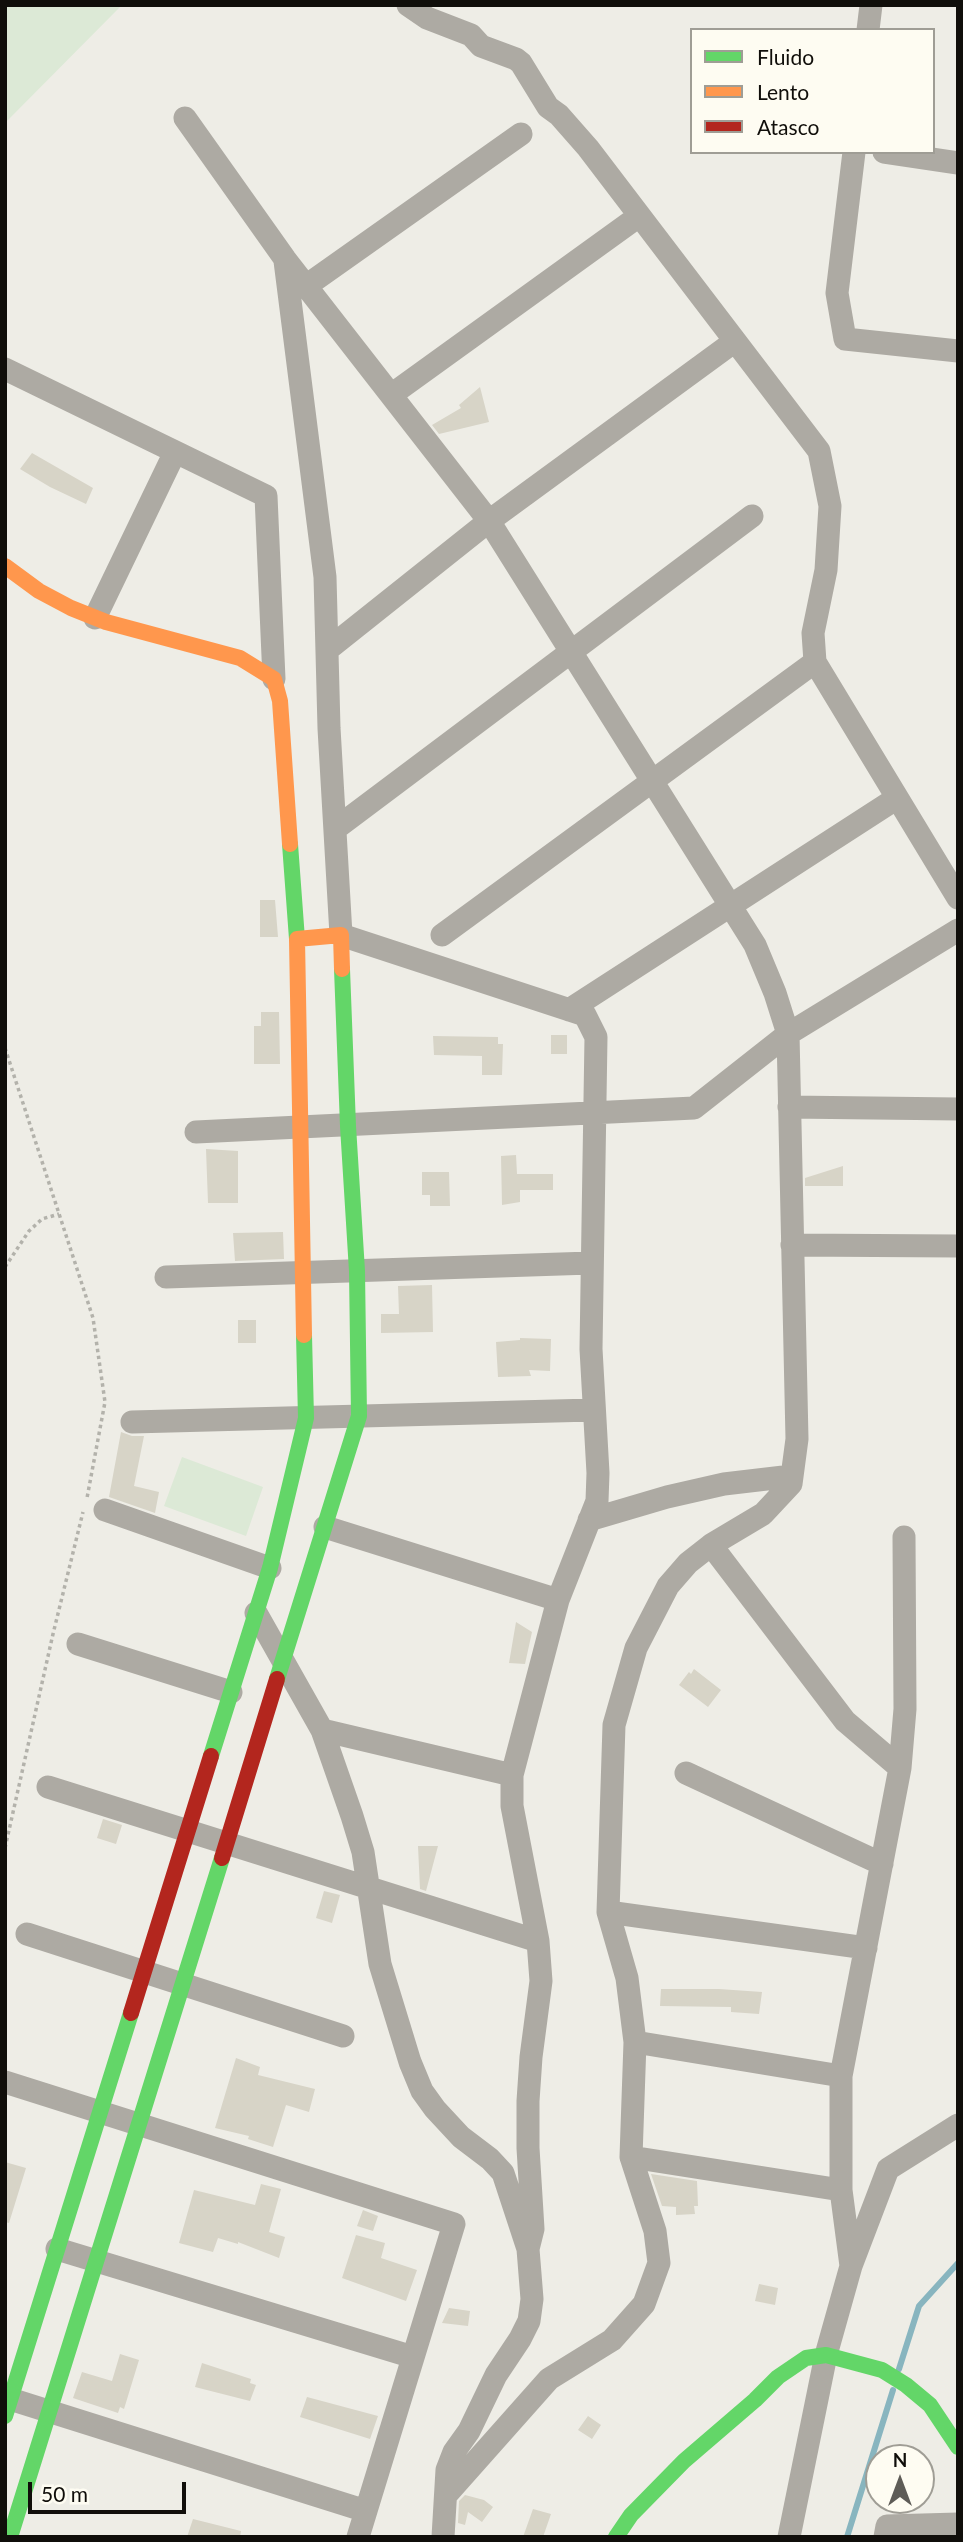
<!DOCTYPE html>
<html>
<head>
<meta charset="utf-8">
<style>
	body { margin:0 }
	#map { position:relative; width:963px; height:2542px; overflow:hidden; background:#eeede6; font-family:Lato,sans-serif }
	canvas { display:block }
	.frame { position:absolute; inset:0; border:7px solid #100e0a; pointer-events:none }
	.legend { position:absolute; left:690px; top:28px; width:245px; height:126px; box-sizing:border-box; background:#fefcf2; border:2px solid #9f9d95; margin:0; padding:9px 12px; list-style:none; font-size:21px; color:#100e0a }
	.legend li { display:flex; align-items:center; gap:14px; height:35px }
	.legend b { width:35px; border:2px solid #9f9d95 }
	.north { position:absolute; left:865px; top:2444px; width:70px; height:70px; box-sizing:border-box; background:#fefcf2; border:2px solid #9f9d95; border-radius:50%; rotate:0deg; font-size:19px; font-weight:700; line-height:28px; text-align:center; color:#100e0a }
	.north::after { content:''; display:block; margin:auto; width:24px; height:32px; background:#5e5c57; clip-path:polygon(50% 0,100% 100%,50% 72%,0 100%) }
	.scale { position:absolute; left:28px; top:2482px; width:158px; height:32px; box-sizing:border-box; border:4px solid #100e0a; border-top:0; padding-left:9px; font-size:21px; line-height:24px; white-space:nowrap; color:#100e0a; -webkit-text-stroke:5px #fefcf2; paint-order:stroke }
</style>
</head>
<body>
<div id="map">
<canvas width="963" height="2542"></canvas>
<div class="frame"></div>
<ul class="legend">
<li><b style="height:9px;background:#63d668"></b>Fluido</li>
<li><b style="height:9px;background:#ff974d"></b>Lento</li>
<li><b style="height:9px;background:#b3261e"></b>Atasco</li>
</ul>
<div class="north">N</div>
<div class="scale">50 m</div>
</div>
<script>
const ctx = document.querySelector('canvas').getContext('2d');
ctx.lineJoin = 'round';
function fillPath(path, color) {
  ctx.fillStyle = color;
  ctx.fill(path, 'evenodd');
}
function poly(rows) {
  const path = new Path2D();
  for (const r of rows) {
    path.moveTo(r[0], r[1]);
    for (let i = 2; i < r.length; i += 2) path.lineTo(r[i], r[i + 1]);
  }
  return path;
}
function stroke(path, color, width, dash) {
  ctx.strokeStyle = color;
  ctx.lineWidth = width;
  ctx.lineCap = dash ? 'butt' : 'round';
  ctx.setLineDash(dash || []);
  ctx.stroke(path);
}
const green = poly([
	[5,5,122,5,5,123],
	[182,1457,263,1487,246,1536,164,1506]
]);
const stream = poly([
	[899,2369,919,2306,958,2263],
	[847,2537,893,2390]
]);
const building = poly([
	[480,387,489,422,439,434,432,425,461,408,459,405],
	[32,453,93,488,86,504,50,487,20,469],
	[260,900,275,900,278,937,260,937],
	[261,1012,279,1012,280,1064,254,1064,254,1026,261,1026],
	[551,1035,567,1035,567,1054,551,1054],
	[433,1036,498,1037,498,1044,503,1044,502,1075,482,1075,482,1056,434,1055],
	[206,1149,238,1151,238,1203,208,1203],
	[516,1155,517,1174,553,1174,553,1190,520,1190,520,1202,502,1205,501,1156],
	[843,1166,843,1186,805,1186,805,1178],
	[422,1172,449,1172,450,1206,430,1206,430,1195,422,1195],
	[283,1232,284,1259,235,1261,233,1233],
	[432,1285,433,1332,381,1333,381,1314,399,1314,398,1286],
	[238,1320,256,1320,256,1343,238,1343],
	[520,1338,551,1339,550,1371,529,1370,531,1376,498,1377,496,1342,520,1340],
	[121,1432,132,1436,144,1436,134,1486,159,1492,155,1513,109,1497],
	[516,1622,532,1632,525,1664,509,1663],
	[694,1669,721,1690,708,1707,679,1685,689,1672,691,1674],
	[103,1819,122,1825,116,1844,97,1838],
	[418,1846,438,1846,426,1891,420,1889],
	[324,1891,340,1895,332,1923,316,1918],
	[661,1989,719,1989,762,1992,759,2014,731,2012,731,2007,660,2006],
	[236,2058,260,2067,258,2075,315,2089,309,2112,286,2105,273,2147,248,2139,249,2136,215,2128],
	[5,2162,26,2168,9,2223,5,2222],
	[651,2174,697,2181,698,2206,694,2206,695,2214,676,2215,676,2207,662,2206],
	[261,2184,281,2189,269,2232,285,2237,279,2258,238,2242,238,2244,218,2238,213,2252,179,2243,194,2190,255,2205],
	[363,2210,378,2216,373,2231,357,2226],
	[356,2235,385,2243,381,2258,417,2270,406,2301,342,2278],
	[759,2284,778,2288,775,2305,755,2301],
	[449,2308,470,2311,468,2326,442,2323],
	[120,2354,139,2360,124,2409,120,2407,118,2413,73,2398,82,2372,112,2381],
	[202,2363,251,2379,250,2383,256,2385,250,2401,195,2387],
	[307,2397,378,2416,370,2439,300,2417],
	[588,2416,601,2425,592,2439,578,2430],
	[465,2495,484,2500,493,2507,482,2522,468,2512,465,2525,458,2523,459,2501],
	[533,2509,551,2514,543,2537,523,2537],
	[193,2519,241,2531,240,2537,187,2537]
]);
const path = poly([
	[5,1048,93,1318,105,1402,87,1498],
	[5,1267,29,1231,42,1219,59,1214],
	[5,1848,53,1634,83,1512]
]);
const street = poly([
	[408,5,427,18,471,35,481,46,516,59,521,63,548,107,559,115,588,148,819,451,830,506,826,570,813,633,815,662,958,898],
	[868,30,871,5],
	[185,118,285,259,489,521,755,945,775,993,788,1034,797,1439,791,1484,763,1514,711,1545,688,1563,668,1586,636,1648,614,1725,608,1912,627,1978,635,2042,631,2157,655,2231,659,2263,644,2304,612,2340,549,2379,446,2495],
	[854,152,837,293,845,339,958,351],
	[884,152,958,163],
	[285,261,325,577,329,728,341,935,585,1015,596,1037,591,1349,598,1473,597,1501,558,1600,512,1775,512,1806,538,1941,541,1981,531,2057,528,2101,528,2148,533,2229,528,2249],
	[306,286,521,134],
	[5,369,266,496,274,679],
	[391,395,639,216],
	[95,618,175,452],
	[327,650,489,521,735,341],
	[335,829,752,516],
	[442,935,815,662],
	[569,1010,897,798],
	[789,1107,958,1109],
	[196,1132,694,1108,788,1034,958,930],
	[792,1245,958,1246],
	[166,1277,591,1263],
	[132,1422,593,1410],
	[105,1510,270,1568],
	[589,1520,667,1497,724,1484,792,1476],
	[325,1527,558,1600],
	[711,1545,845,1721,900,1768],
	[256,1613,322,1730,352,1816,363,1852,380,1964,410,2062,422,2091,435,2109,461,2137,490,2159,503,2173,528,2249,532,2299,529,2321,520,2339,496,2375,469,2431,454,2452,447,2470,443,2537],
	[78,1644,231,1692],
	[322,1730,512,1775],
	[686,1773,882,1864],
	[48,1787,538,1941],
	[608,1912,866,1948],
	[27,1934,343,2036],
	[635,2042,841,2076],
	[5,2082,454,2224,358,2537],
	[631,2157,841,2190],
	[57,2249,413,2357],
	[851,2266,841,2190,841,2076,900,1768,905,1709,904,1537],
	[10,2399,366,2511],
	[789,2537,826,2355,851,2266,888,2169,958,2125],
	[885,2537,887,2526,958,2524]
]);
const fast = poly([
	[290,844,297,939],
	[277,1679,359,1416,357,1271,348,1126,342,969],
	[211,1756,270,1568,306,1418,304,1335],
	[5,2416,131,2013],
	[10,2537,222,1858],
	[616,2537,631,2515,684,2461,755,2400,778,2377,806,2358,826,2355,882,2370,906,2385,930,2405,958,2447]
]);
const slow = poly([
	[5,566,39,591,71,608,106,622,240,658,274,679,280,701,290,844],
	[304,1335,297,939,341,935,342,969]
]);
const jam = poly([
	[222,1858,277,1679],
	[131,2013,211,1756]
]);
fillPath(green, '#dce9d6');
stroke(stream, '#88b5bf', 6);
fillPath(building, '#d7d4c7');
stroke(path, '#b3b2ab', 3.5, [3.5, 3.5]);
stroke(street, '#adaaa3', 23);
stroke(fast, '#63d668', 16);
stroke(slow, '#ff974d', 16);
stroke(jam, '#b3261e', 16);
</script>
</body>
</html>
